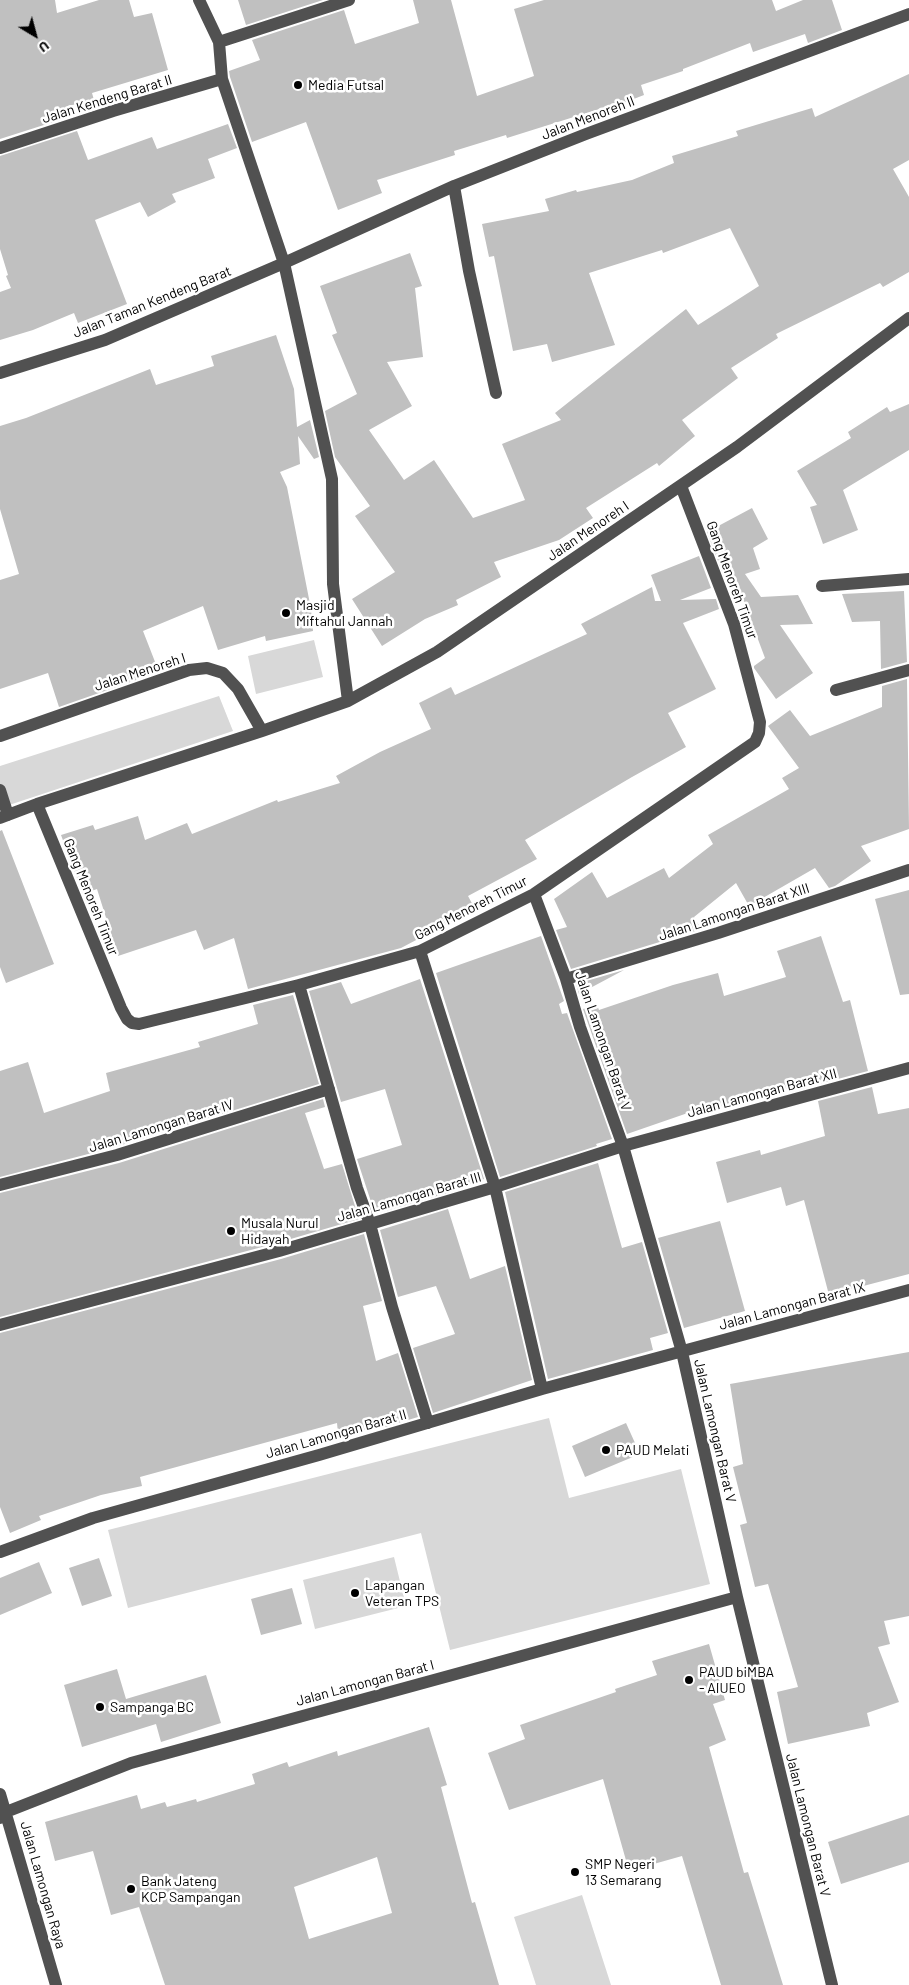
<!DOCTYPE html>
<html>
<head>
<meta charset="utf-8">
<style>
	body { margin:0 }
	#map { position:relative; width:909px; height:1985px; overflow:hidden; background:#fff; font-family:Barlow,sans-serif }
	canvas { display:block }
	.north { position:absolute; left:10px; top:10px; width:50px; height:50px; -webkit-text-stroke:4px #fff; paint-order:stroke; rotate:143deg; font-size:14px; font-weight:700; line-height:20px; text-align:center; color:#000 }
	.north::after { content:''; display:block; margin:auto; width:18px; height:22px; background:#000; clip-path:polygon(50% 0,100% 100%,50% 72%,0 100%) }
</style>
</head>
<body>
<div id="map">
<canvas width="909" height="1985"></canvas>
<div class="north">U</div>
</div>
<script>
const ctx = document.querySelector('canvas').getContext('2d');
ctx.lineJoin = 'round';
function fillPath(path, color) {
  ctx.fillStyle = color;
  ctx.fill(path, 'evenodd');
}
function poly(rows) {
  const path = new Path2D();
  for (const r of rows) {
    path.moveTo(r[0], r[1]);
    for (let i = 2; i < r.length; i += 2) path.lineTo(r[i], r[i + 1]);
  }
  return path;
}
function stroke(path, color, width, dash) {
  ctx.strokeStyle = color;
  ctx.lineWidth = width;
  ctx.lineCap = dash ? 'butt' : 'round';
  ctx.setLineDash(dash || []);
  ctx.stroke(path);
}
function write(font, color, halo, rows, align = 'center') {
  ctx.font = font + ' Barlow,sans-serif';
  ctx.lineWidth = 5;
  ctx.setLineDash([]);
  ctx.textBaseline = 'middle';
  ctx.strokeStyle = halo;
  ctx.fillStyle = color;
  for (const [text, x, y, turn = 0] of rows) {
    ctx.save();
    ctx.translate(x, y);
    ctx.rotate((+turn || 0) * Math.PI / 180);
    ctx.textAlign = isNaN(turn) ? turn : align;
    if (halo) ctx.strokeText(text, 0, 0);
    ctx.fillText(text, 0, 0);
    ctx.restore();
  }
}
const green = poly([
	[314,640,323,677,256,694,248,656],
	[219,696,233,731,0,808,0,766],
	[549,1418,569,1498,681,1469,710,1584,450,1650,421,1533,128,1608,108,1530],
	[394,1557,406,1606,315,1629,303,1580],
	[582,1895,611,1985,536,1985,514,1917]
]);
const building = poly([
	[0,0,55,0,57,13,99,0,129,0,134,17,152,13,168,70,92,93,94,100,68,106,72,116,0,139],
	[238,0,323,0,246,25],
	[413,0,451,0,477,96,534,76,514,9,544,0,772,0,776,11,803,0,832,0,842,30,808,43,805,34,753,52,750,43,683,69,683,71,641,85,644,95,613,107,612,105,507,138,506,135,454,151,455,155,377,180,382,193,338,210,306,122,252,142,230,77,229,71,260,60,252,40,344,10,355,44,419,23],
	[909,74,909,160,893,169,909,197,909,272,883,287,880,283,776,334,778,338,731,368,738,378,682,420,695,436,659,466,657,463,586,508,593,518,559,540,494,562,501,577,456,600,458,605,425,619,382,646,352,599,395,572,355,516,370,506,335,457,325,411,357,394,332,335,337,333,320,286,410,253,422,286,415,288,423,357,387,362,412,406,369,430,404,480,434,460,473,518,525,500,502,444,561,420,555,413,686,309,698,325,759,286,730,228,663,253,662,250,589,273,615,345,552,362,547,344,513,351,494,256,489,257,482,224,549,211,545,199,576,190,577,192,632,180,674,163,672,156,738,136,736,131,812,108,815,117],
	[228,124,237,148,208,159,215,178,172,194,176,202,148,217,140,202,95,220,127,304,78,323,74,313,33,330,0,340,0,292,11,288,6,276,8,275,0,249,0,156,77,131,88,160,152,137,157,149],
	[276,335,294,389,297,427,310,420,319,457,314,459,298,436,300,464,280,472,287,487,311,609,313,631,266,641,265,636,218,650,203,606,143,631,159,672,59,707,48,673,0,689,0,580,19,574,0,509,0,426,26,418,150,369,156,385,214,366,211,356],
	[909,404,909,450,843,490,858,530,823,544,810,507,817,505,797,471,851,438,848,432,887,407,890,412],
	[752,508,768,539,753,548,760,569,745,574,761,597,798,595,813,624,780,625,813,673,776,699,754,668,754,666,765,658,735,578,726,582,707,532],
	[699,556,711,588,680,600,716,599,719,609,683,623,716,689,668,713,686,747,632,777,525,840,537,859,468,896,475,909,401,948,248,989,234,938,204,950,196,930,118,956,97,889,83,894,61,835,93,825,95,830,138,816,145,840,187,823,192,834,277,800,278,802,340,783,336,776,380,752,431,729,419,703,451,687,455,695,587,634,581,624,652,587,655,601,661,601,651,575],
	[904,591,907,662,881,669,880,621,852,622,842,594],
	[907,679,909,829,861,846,871,861,835,886,829,888,815,868,749,906,736,883,694,917,701,929,699,930,571,969,556,930,567,927,554,899,592,872,607,898,664,868,669,878,713,844,708,835,789,789,782,778,799,768,768,726,790,710,810,736,882,707,882,686],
	[2,830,54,964,6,983,0,967,0,831],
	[909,890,909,994,900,995,875,899],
	[541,936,564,1001,559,1004,562,1014,567,1013,612,1139,596,1144,597,1146,500,1177,436,973],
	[821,936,843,1002,850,1000,868,1071,815,1085,815,1083,749,1097,710,1110,708,1106,627,1134,583,1009,597,1005,599,1010,673,985,718,973,724,996,786,977,777,951],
	[624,970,579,994,576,984],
	[420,979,484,1179,444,1194,375,1214,357,1159,402,1145,385,1089,341,1102,309,991,341,982,351,1004],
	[293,995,319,1084,115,1147,0,1177,0,1071,28,1062,44,1113,110,1091,106,1073,200,1047,198,1042,258,1024,253,1005],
	[872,1087,878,1114,909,1108,909,1274,829,1295,804,1200,786,1206,781,1187,727,1203,716,1162,760,1150,761,1155,825,1136,818,1101],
	[323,1099,325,1107,305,1113,324,1169,342,1164,359,1219,277,1243,0,1317,0,1193,119,1163],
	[598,1163,622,1248,642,1242,668,1333,650,1338,653,1350,548,1379,505,1192],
	[448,1209,470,1279,505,1266,532,1380,433,1413,413,1348,455,1334,436,1286,398,1297,380,1230],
	[720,1221,745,1311,684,1328,658,1238],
	[364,1234,382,1301,363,1306,376,1361,398,1353,418,1417,385,1427,338,1433,337,1423,140,1477,142,1486,101,1495,39,1516,41,1520,10,1533,0,1507,0,1333,281,1259],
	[909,1352,909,1616,884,1621,890,1644,878,1647,899,1702,867,1713,870,1726,788,1744,777,1692,798,1687,768,1584,755,1587,740,1525,747,1523,733,1467,743,1464,730,1384],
	[626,1423,640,1454,585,1477,572,1446],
	[99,1558,112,1596,82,1606,69,1568],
	[39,1562,52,1593,0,1615,0,1578],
	[292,1588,302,1624,261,1635,251,1599],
	[709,1644,725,1700,713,1704,726,1740,709,1747,744,1873,748,1872,783,1985,721,1985,682,1856,629,1871,603,1779,509,1810,488,1753,525,1739,520,1725,616,1692,615,1689,657,1675,652,1661],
	[117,1669,126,1699,206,1675,221,1723,161,1742,156,1724,82,1747,64,1685],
	[429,1727,447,1785,441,1787,472,1903,475,1902,499,1985,165,1985,139,1907,111,1915,93,1851,55,1861,45,1822,137,1795,141,1809,165,1802,167,1807,196,1799,197,1802,255,1784,252,1774,287,1762,289,1767,337,1751,338,1756],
	[377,1857,392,1913,309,1939,294,1887],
	[909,1815,909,1862,841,1884,828,1842]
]);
const minor = poly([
	[199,0,219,42,222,79,284,263,332,479,333,584,348,701],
	[219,42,349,0],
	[0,148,113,111,222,79],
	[454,186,469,271,496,393],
	[0,373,105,340,284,263,454,186,586,134,909,14],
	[822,586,909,579],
	[836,690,909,670],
	[0,736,189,670,207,668,223,673,238,689,262,731],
	[0,790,8,815],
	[37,804,121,1008,127,1019,132,1023,139,1024,299,985,420,951,534,894,755,742,759,733,760,722,734,624,681,486],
	[0,818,37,804,262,731,348,701,437,652,737,447,909,318],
	[534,894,566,979,580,1027,623,1146,682,1352,737,1597,832,1985],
	[420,951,495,1187,542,1389],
	[566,979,718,933,909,870],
	[299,985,357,1188,370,1224,392,1307,428,1423],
	[0,1185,117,1155,329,1089],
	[0,1325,279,1251,495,1187,623,1146,909,1068],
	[0,1552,93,1518,319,1455,542,1389,909,1290],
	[0,1794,56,1985],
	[0,1818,6,1812,131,1763,737,1597]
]);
const markers = [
	[298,85,5,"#000"],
	[286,613,5,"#000"],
	[231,1231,5,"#000"],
	[606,1450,5,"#000"],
	[355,1593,5,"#000"],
	[689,1680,5,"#000"],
	[100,1707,5,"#000"],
	[575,1872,5,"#000"],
	[131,1889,5,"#000"]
];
const poiNames = [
	["Media Futsal",308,85],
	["Masjid",296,605],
	["Miftahul Jannah",296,621],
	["Musala Nurul",241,1223],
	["Hidayah",241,1239],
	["PAUD Melati",616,1450],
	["Lapangan",365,1585],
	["Veteran TPS",365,1601],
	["PAUD biMBA",699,1672],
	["- AIUEO",699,1688],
	["Sampanga BC",110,1707],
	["SMP Negeri",585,1864],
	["13 Semarang",585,1880],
	["Bank Jateng",141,1881],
	["KCP Sampangan",141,1897]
];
const streetNames = [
	["Jalan Kendeng Barat II",107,99,-17],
	["Jalan Menoreh II",588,118,-21],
	["Jalan Taman Kendeng Barat",152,302,-22],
	["Jalan Menoreh I",588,531,-34],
	["Gang Menoreh Timur",732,580,70],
	["Jalan Menoreh I",140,672,-18],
	["Gang Menoreh Timur",91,897,68],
	["Gang Menoreh Timur",471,908,-27],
	["Jalan Lamongan Barat XIII",734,912,-18],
	["Jalan Lamongan Barat V",603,1041,71],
	["Jalan Lamongan Barat XII",762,1093,-15],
	["Jalan Lamongan Barat IV",161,1126,-17],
	["Jalan Lamongan Barat III",409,1197,-16],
	["Jalan Lamongan Barat IX",792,1306,-15],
	["Jalan Lamongan Barat V",715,1431,77],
	["Jalan Lamongan Barat II",336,1434,-16],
	["Jalan Lamongan Barat I",365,1683,-15],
	["Jalan Lamongan Barat V",808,1825,76],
	["Jalan Lamongan Raya",43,1885,74]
];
fillPath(green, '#d8d8d8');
fillPath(building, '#c0c0c0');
stroke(minor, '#515151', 12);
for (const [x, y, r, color] of markers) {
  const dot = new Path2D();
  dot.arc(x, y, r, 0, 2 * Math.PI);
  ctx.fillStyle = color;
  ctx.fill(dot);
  stroke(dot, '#fff', 2);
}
write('14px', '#000', '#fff', poiNames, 'left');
write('14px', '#000', '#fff', streetNames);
</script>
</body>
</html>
